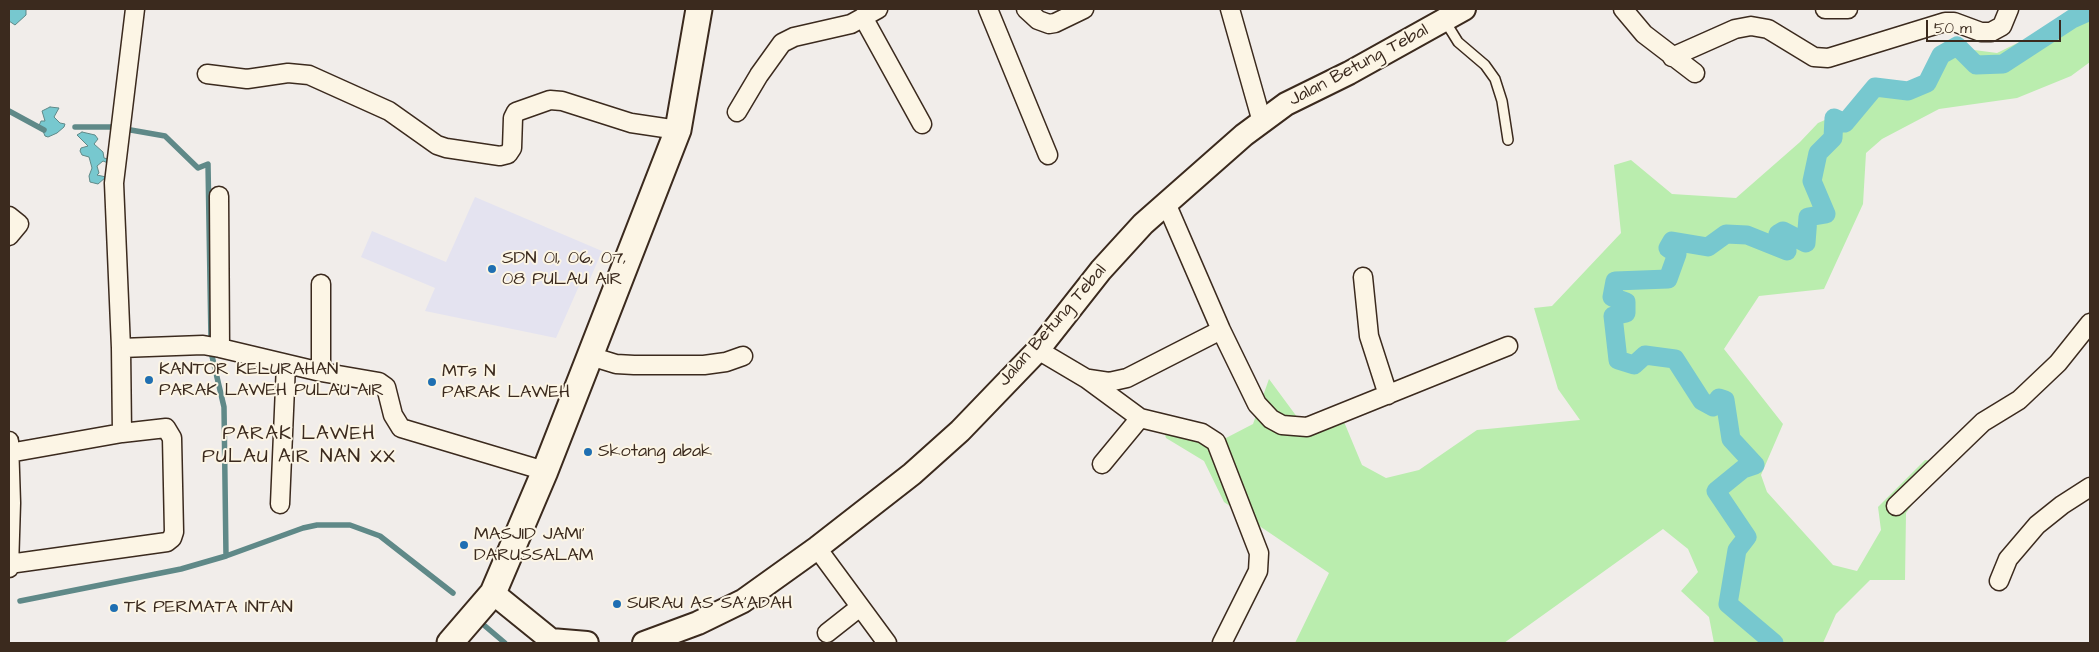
<!DOCTYPE html>
<html>
<head>
<meta charset="utf-8">
<style>
	body { margin:0 }
	#map { position:relative; width:2099px; height:652px; overflow:hidden; background:#f1edea; font-family:"Architects Daughter",sans-serif }
	canvas { display:block }
	.frame { position:absolute; inset:0; border:10px solid #3b2a1e; pointer-events:none }
	.scale { position:absolute; left:1926px; top:20px; width:135px; height:22px; box-sizing:border-box; border:2px solid #3b2a1e; border-top:0; padding-left:6px; font-size:15px; line-height:18px; white-space:nowrap; color:#3b2a1e; -webkit-text-stroke:4px #fcf5e5; paint-order:stroke }
</style>
</head>
<body>
<div id="map">
<canvas width="2099" height="652"></canvas>
<div class="frame"></div>
<div class="scale">50 m</div>
</div>
<script>
const ctx = document.querySelector('canvas').getContext('2d');
ctx.lineJoin = 'round';
function fillPath(path, color) {
  ctx.fillStyle = color;
  ctx.fill(path, 'evenodd');
}
function poly(rows) {
  const path = new Path2D();
  for (const r of rows) {
    path.moveTo(r[0], r[1]);
    for (let i = 2; i < r.length; i += 2) path.lineTo(r[i], r[i + 1]);
  }
  return path;
}
function stroke(path, color, width, dash) {
  ctx.strokeStyle = color;
  ctx.lineWidth = width;
  ctx.lineCap = dash ? 'butt' : 'round';
  ctx.setLineDash(dash || []);
  ctx.stroke(path);
}
function write(font, color, halo, rows, align = 'center') {
  ctx.font = font + ' "Architects Daughter",sans-serif';
  ctx.lineWidth = 4;
  ctx.setLineDash([]);
  ctx.textBaseline = 'middle';
  ctx.strokeStyle = halo;
  ctx.fillStyle = color;
  for (const [text, x, y, turn = 0] of rows) {
    ctx.save();
    ctx.translate(x, y);
    ctx.rotate((+turn || 0) * Math.PI / 180);
    ctx.textAlign = isNaN(turn) ? turn : align;
    if (halo) ctx.strokeText(text, 0, 0);
    ctx.fillText(text, 0, 0);
    ctx.restore();
  }
}
const built = poly([
	[475,197,602,251,590,279,583,277,556,338,425,311,435,288,361,257,372,231,446,262]
]);
const green = poly([
	[2087,9,2090,9,2090,62,2071,76,2017,98,1939,109,1882,139,1866,153,1863,204,1824,289,1759,296,1724,349,1783,424,1761,475,1767,492,1833,565,1857,571,1881,530,1878,507,1925,460,1942,462,1906,513,1905,580,1870,580,1836,614,1823,643,1714,643,1709,617,1681,591,1698,572,1688,549,1663,529,1504,643,1295,643,1329,573,1224,502,1204,461,1166,438,1160,419,1226,438,1253,424,1269,379,1303,425,1342,417,1362,465,1386,478,1419,470,1477,430,1580,420,1558,389,1534,308,1552,306,1621,233,1614,165,1631,160,1672,194,1736,198,1800,142,1818,123,1938,71,1944,46,1997,53]
]);
const water = poly([
	[9,9,26,9,26,15,15,25,9,21,9,9],
	[50,107,59,108,54,117,60,123,65,124,64,127,57,133,48,137,45,136,43,131,38,128,41,121,45,121,42,111,50,107],
	[82,132,95,135,98,139,94,144,103,152,104,158,108,159,109,157,108,163,103,161,97,166,99,173,97,175,106,177,98,184,90,182,89,176,92,168,89,157,82,155,80,151,81,148,88,146,77,135,82,132]
]);
const stream = poly([
	[9,111,44,130],
	[75,127,115,127],
	[125,129,165,136,198,168,208,164,211,340],
	[212,356,224,407,226,556,303,528,317,525,350,525,380,536,453,593],
	[20,601,181,569,226,556],
	[485,626,505,643]
]);
const canal = poly([
	[1774,643,1728,604,1737,550,1747,537,1716,491,1743,469,1755,465,1731,439,1725,400,1719,398,1713,407,1702,401,1675,359,1645,355,1634,365,1618,360,1613,316,1626,313,1626,302,1612,297,1615,281,1668,279,1677,254,1668,248,1672,241,1708,247,1726,234,1747,235,1787,251,1778,234,1783,231,1806,243,1808,217,1826,214,1812,181,1818,153,1833,138,1834,118,1845,123,1875,87,1908,91,1927,83,1941,55,1957,46,1976,65,2003,64,2072,19,2090,11]
]);
const service = poly([
	[1445,21,1458,42,1485,65,1495,79,1502,101,1508,140]
]);
const minor = poly([
	[135,9,114,183,121,348,203,345,220,348],
	[988,9,1048,155],
	[1026,9,1038,20,1049,24,1055,23,1084,9],
	[1230,9,1262,122],
	[1623,9,1644,34,1695,73],
	[1825,9,1848,9],
	[863,17,922,124],
	[1672,57,1735,29,1751,26,1768,29,1814,57,1828,58,1945,22,1954,22,1981,32,1991,32,2002,26,2009,9],
	[207,74,247,79,288,73,309,75,389,111,437,145,446,148,500,156,508,154,512,148,513,118,516,112,550,100,562,101,631,123,678,130],
	[737,112,759,75,782,43,794,37,851,24,878,9],
	[219,196,220,348,321,372,379,382,386,387,393,415,401,428,545,471],
	[1166,203,1221,330,1257,404,1271,419,1282,425,1307,427,1508,346],
	[9,216,19,224,9,236],
	[1363,277,1369,336,1388,395],
	[321,284,321,372],
	[121,348,122,433],
	[1038,350,1087,379,1140,418,1102,464],
	[590,356,616,364,634,365,704,365,726,362,743,356],
	[1089,379,1109,382,1127,378,1221,330],
	[1140,418,1202,433,1216,442,1259,553,1258,571,1222,643],
	[9,441,11,503,9,568],
	[280,504,286,364],
	[1896,506,1983,422,2019,400,2058,363,2090,323],
	[817,548,887,643],
	[9,564,167,542,172,538,174,532,172,438,166,428,122,433,9,453],
	[1999,581,2008,559,2037,525,2062,505,2090,487],
	[827,633,860,607]
]);
const tertiary = poly([
	[493,593,551,640,587,643],
	[644,643,698,623,743,601,817,548,912,474,960,431,1038,350,1101,270,1143,224,1244,135,1286,104,1349,73,1464,9]
]);
const secondary = poly([
	[450,643,493,593,545,471,590,356,678,130,699,9]
]);
const markers = [
	[492,269,5,"#1f6fb2"],
	[149,380,5,"#1f6fb2"],
	[432,382,5,"#1f6fb2"],
	[588,452,5,"#1f6fb2"],
	[464,545,5,"#1f6fb2"],
	[617,604,5,"#1f6fb2"],
	[114,608,5,"#1f6fb2"]
];
const streetNames = [
	["Jalan Betung Tebal",1359,66,-28],
	["Jalan Betung Tebal",1053,326,-49]
];
const poiNames = [
	["SDN 01, 06, 07,",502,259],
	["08 PULAU AIR",502,280],
	["KANTOR KELURAHAN",159,370],
	["PARAK LAWEH PULAU AIR",159,391],
	["MTs N",442,372],
	["PARAK LAWEH",442,393],
	["Skotang abak",598,452],
	["MASJID JAMI'",474,535],
	["DARUSSALAM",474,556],
	["SURAU AS SA'ADAH",627,604],
	["TK PERMATA INTAN",124,608]
];
const quarterNames = [
	["PARAK LAWEH",299,435],
	["PULAU AIR NAN XX",299,458]
];
fillPath(built, '#e4e3f0');
fillPath(green, '#baedae');
fillPath(water, '#77c8cf');
stroke(water, '#5f8988', 1);
stroke(stream, '#5f8988', 5.5);
stroke(canal, '#77c8cf', 19);
stroke(service, '#3b2a1e', 12);
stroke(minor, '#3b2a1e', 21);
stroke(tertiary, '#3b2a1e', 26);
stroke(secondary, '#3b2a1e', 29);
stroke(service, '#fcf5e5', 9);
stroke(minor, '#fcf5e5', 18);
stroke(tertiary, '#fcf5e5', 22);
stroke(secondary, '#fcf5e5', 25);
for (const [x, y, r, color] of markers) {
  const dot = new Path2D();
  dot.arc(x, y, r, 0, 2 * Math.PI);
  ctx.fillStyle = color;
  ctx.fill(dot);
  stroke(dot, '#fcf5e5', 2);
}
write('18px', '#3b2a1e', '#fcf5e5', streetNames);
write('18px', '#3b2a1e', '#fcf5e5', poiNames, 'left');
ctx.letterSpacing = '1px';
write('20px', '#3b2a1e', '#fcf5e5', quarterNames);
ctx.letterSpacing = '0px';
</script>
</body>
</html>
